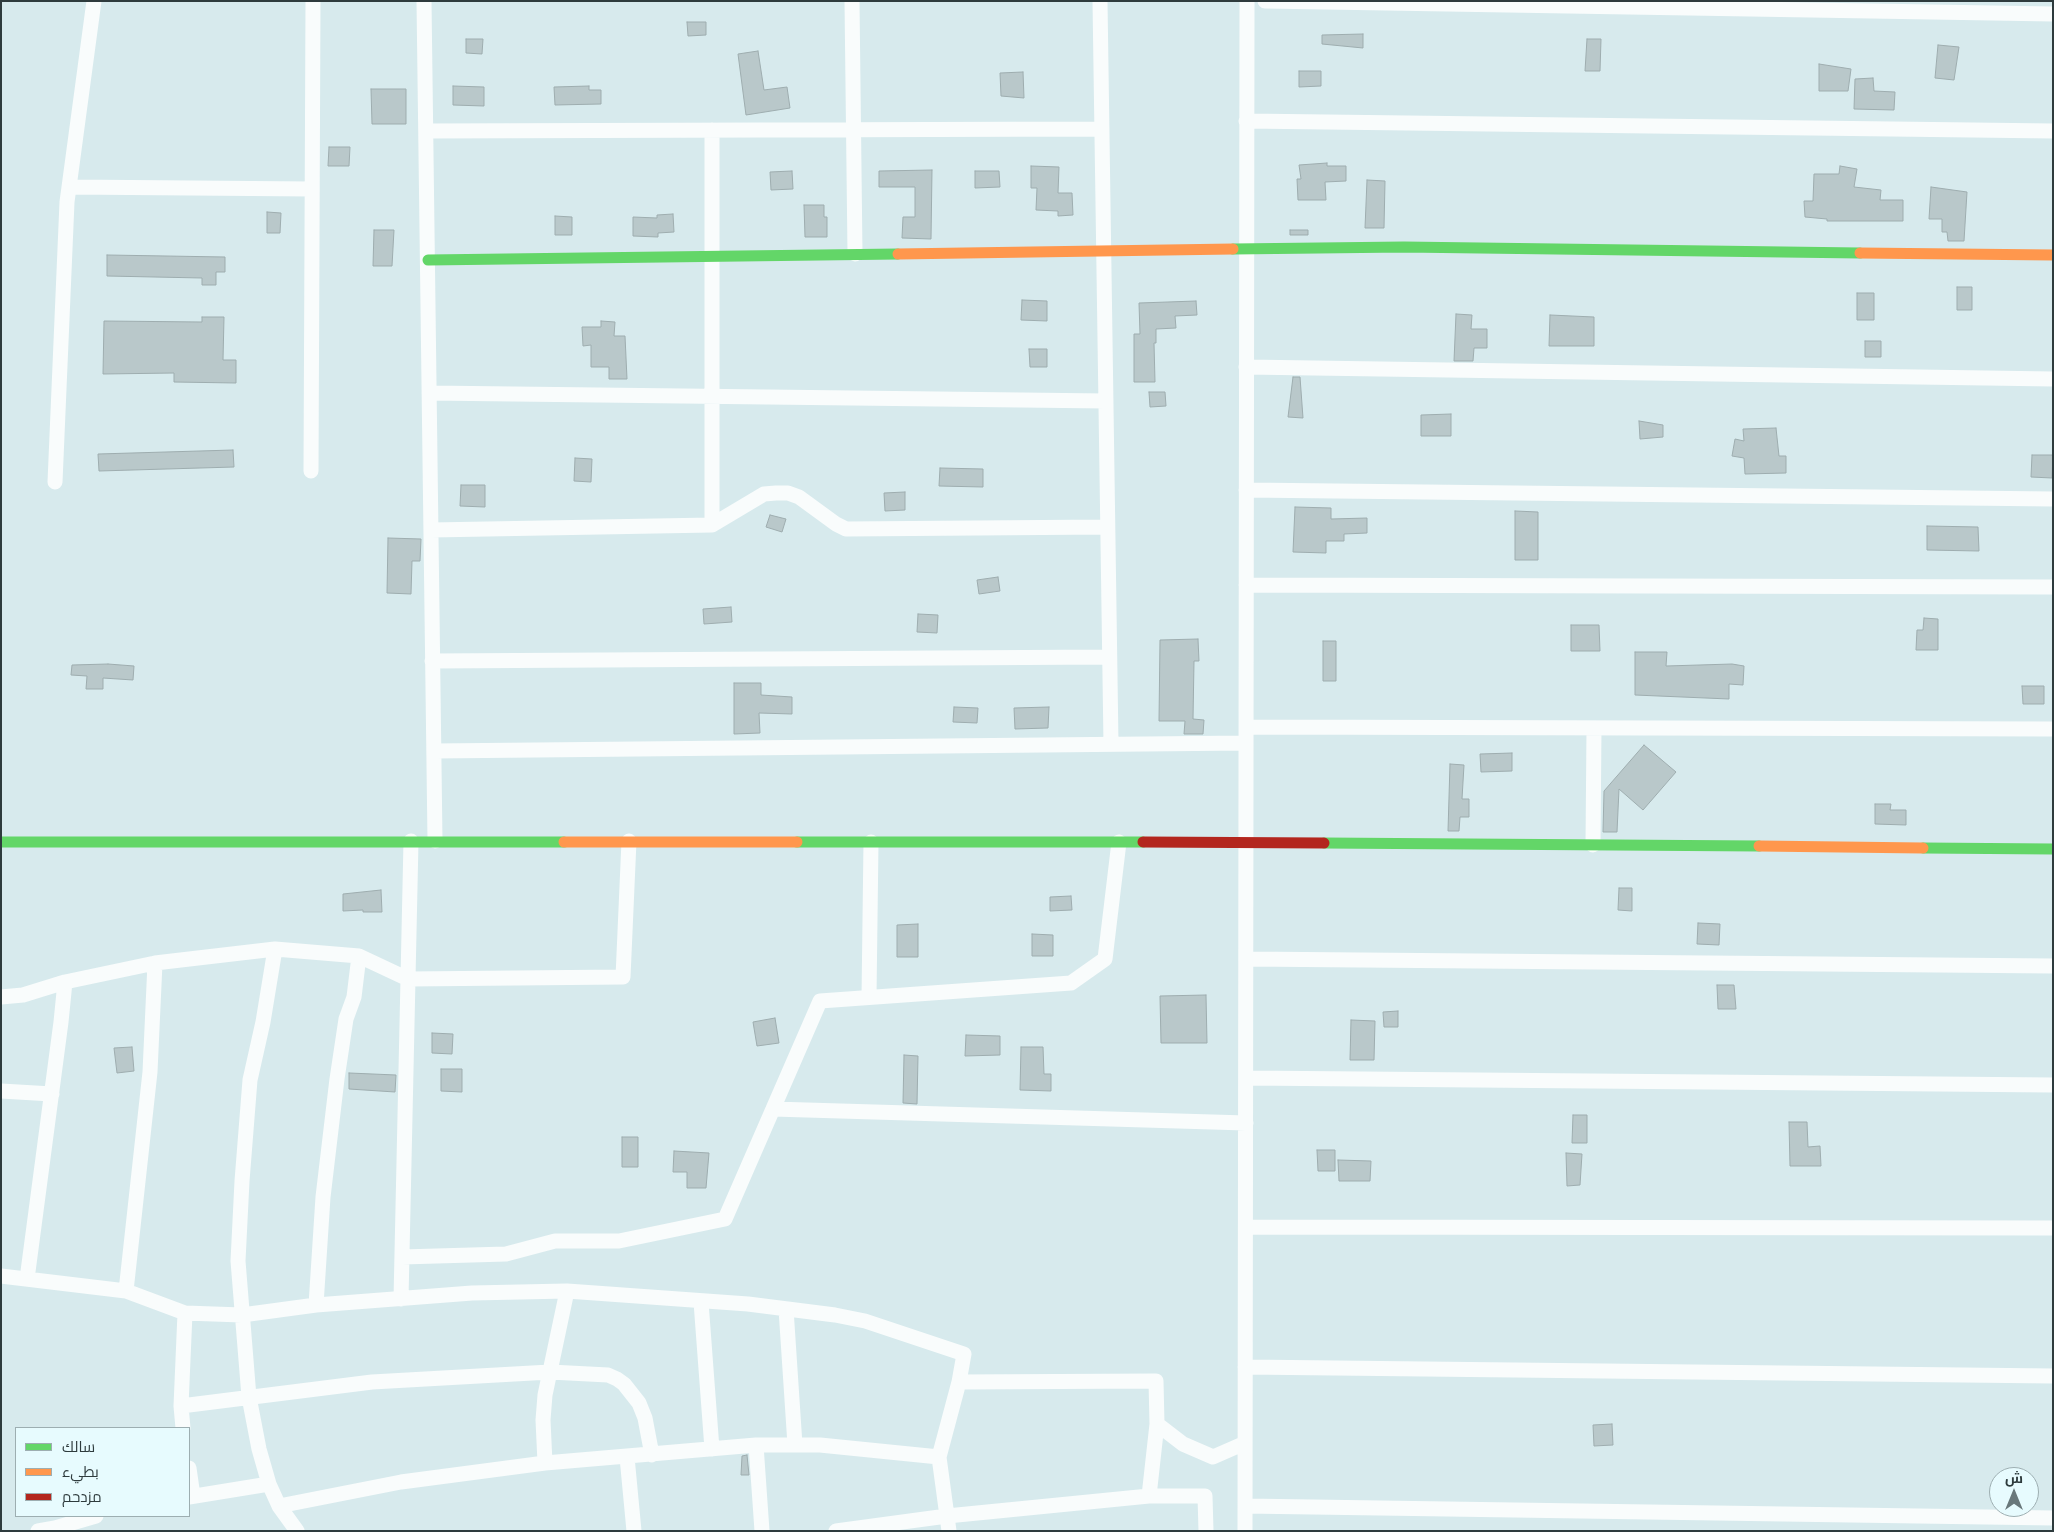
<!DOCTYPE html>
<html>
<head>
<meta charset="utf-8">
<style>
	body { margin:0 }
	#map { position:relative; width:2054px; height:1532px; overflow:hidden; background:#d7eaed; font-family:"Libre Baskerville",Cairo,serif }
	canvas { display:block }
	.frame { position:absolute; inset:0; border:2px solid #2e3b3d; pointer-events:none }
	.legend { position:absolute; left:15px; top:1427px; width:175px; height:90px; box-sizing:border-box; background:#e7fbfe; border:1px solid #9daeb1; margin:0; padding:6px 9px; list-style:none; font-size:15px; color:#2e3b3d }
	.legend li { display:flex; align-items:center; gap:10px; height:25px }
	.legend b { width:25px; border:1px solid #9daeb1 }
	.north { position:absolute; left:1989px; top:1467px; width:50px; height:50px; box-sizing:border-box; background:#e7fbfe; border:1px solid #9daeb1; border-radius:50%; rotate:0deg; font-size:14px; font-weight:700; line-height:20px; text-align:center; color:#2e3b3d }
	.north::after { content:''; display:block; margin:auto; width:18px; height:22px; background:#69787b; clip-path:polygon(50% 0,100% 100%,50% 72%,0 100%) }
</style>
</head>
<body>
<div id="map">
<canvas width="2054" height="1532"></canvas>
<div class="frame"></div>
<ul class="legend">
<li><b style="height:6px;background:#63d668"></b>سالك</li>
<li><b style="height:6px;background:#ff974d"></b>بطيء</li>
<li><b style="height:6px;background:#b3261e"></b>مزدحم</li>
</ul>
<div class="north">ش</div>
</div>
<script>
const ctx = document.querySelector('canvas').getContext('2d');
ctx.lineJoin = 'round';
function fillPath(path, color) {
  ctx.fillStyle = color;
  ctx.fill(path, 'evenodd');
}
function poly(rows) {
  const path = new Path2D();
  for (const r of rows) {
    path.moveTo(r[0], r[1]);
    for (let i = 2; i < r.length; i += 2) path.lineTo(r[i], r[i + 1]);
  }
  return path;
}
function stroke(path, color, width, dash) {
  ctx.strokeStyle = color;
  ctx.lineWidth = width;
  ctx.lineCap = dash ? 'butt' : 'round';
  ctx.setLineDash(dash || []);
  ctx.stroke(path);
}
const building = poly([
	[687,22,706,22,706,35,688,36,687,22],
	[1363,34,1363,48,1322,44,1322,35,1363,34],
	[466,39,483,39,482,54,466,53,466,39],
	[1587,39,1601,39,1600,71,1585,71,1587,39],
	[1938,45,1959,47,1954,80,1935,78,1938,45],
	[758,51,764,90,787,87,790,108,746,115,738,54,758,51],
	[1819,64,1851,69,1848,91,1819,91,1819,64],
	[1299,71,1321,71,1321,86,1299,87,1299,71],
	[1023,72,1024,98,1001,96,1000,73,1023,72],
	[1873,78,1874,91,1895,92,1894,110,1854,109,1855,79,1873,78],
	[453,86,484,87,484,106,453,105,453,86],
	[589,86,589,90,601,90,601,104,555,105,554,87,589,86],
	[371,89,406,89,406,124,372,124,371,89],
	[329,147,350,147,349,166,328,166,329,147],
	[1327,163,1327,166,1346,166,1346,181,1325,182,1326,200,1298,200,1297,179,1301,179,1299,165,1327,163],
	[1031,166,1059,167,1058,193,1072,193,1073,215,1058,216,1058,211,1036,210,1037,188,1031,188,1031,166],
	[1840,166,1857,169,1854,187,1881,190,1880,200,1903,200,1903,221,1827,221,1827,219,1805,217,1804,201,1813,201,1814,174,1839,174,1840,166],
	[932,170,931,239,902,238,903,217,915,217,915,187,879,187,879,171,932,170],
	[792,171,793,189,771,190,770,172,792,171],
	[975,171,999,171,1000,187,975,188,975,171],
	[1367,180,1385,181,1384,228,1365,228,1367,180],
	[1931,187,1967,192,1964,241,1948,241,1947,232,1942,232,1942,219,1929,219,1931,187],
	[804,205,824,205,824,217,827,217,827,237,805,237,804,205],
	[267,212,281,213,280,233,267,233,267,212],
	[673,214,674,232,658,233,658,237,633,236,633,217,657,218,657,215,673,214],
	[555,216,572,217,572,235,555,235,555,216],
	[374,230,394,230,392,266,373,266,374,230],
	[1290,230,1308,230,1308,235,1290,235,1290,230],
	[107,255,225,257,225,272,216,272,216,285,202,285,202,278,107,276,107,255],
	[1957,287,1972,287,1972,310,1957,310,1957,287],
	[1857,293,1874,293,1874,320,1857,320,1857,293],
	[1022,300,1047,301,1047,321,1021,320,1022,300],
	[1196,301,1197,315,1175,316,1176,328,1156,329,1156,343,1154,343,1155,382,1134,382,1134,334,1140,334,1139,303,1196,301],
	[1456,314,1472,315,1471,329,1487,329,1487,348,1474,348,1473,361,1454,361,1456,314],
	[1550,315,1594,317,1594,346,1549,346,1550,315],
	[202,317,224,317,223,360,236,360,236,383,174,382,174,373,103,374,104,321,202,322,202,317],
	[601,321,615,322,614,336,625,336,627,379,609,379,609,367,591,367,591,345,583,346,582,327,601,327,601,321],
	[1865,341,1881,341,1881,357,1865,357,1865,341],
	[1029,349,1047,349,1047,367,1030,367,1029,349],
	[1293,377,1300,377,1303,418,1288,417,1293,377],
	[1149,392,1165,392,1166,406,1150,407,1149,392],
	[1451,414,1451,436,1421,436,1421,415,1451,414],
	[1639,421,1663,425,1663,437,1640,439,1639,421],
	[1776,428,1779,456,1786,456,1786,473,1745,474,1744,458,1732,456,1735,439,1744,441,1743,429,1776,428],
	[233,450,234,467,99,471,98,454,233,450],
	[2032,455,2053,455,2052,478,2031,477,2032,455],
	[575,458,592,459,591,482,574,481,575,458],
	[940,468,983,469,983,487,939,486,940,468],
	[461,485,485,485,485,507,460,506,461,485],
	[905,492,905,510,885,511,884,493,905,492],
	[1295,507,1331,508,1331,519,1367,518,1367,533,1344,534,1344,541,1326,541,1326,553,1293,552,1295,507],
	[1515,511,1538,512,1538,560,1515,560,1515,511],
	[770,515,786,519,782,532,766,527,770,515],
	[1927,526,1978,527,1979,551,1927,550,1927,526],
	[388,538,421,539,420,561,412,561,411,594,387,593,388,538],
	[998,577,1000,591,979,594,977,580,998,577],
	[731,607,732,622,704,624,703,609,731,607],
	[918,614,938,615,937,633,917,632,918,614],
	[1924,618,1938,619,1938,650,1916,650,1917,630,1923,630,1924,618],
	[1571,625,1599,625,1600,651,1571,651,1571,625],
	[1198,639,1199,661,1194,661,1193,719,1204,720,1203,734,1184,734,1185,721,1159,721,1160,640,1198,639],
	[1323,641,1336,641,1336,681,1323,681,1323,641],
	[1635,652,1667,652,1666,666,1732,664,1744,666,1743,685,1729,684,1729,699,1635,695,1635,652],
	[108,664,134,666,133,680,103,678,103,689,86,689,87,676,71,675,72,665,108,664],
	[734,683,761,683,761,695,792,697,792,714,759,713,760,733,734,734,734,683],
	[2022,686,2044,686,2044,704,2023,704,2022,686],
	[954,707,978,708,977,723,953,722,954,707],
	[1049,707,1048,728,1015,729,1014,708,1049,707],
	[1644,745,1676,772,1643,810,1619,789,1617,832,1603,832,1604,791,1644,745],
	[1512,753,1512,771,1481,772,1480,754,1512,753],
	[1450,764,1464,765,1462,799,1469,799,1469,817,1460,817,1459,831,1448,831,1450,764],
	[1875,804,1891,804,1890,810,1906,810,1906,825,1875,824,1875,804],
	[1619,888,1632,888,1632,911,1618,910,1619,888],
	[381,890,382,912,363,912,363,910,343,911,343,894,381,890],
	[1071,896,1072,910,1050,911,1050,897,1071,896],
	[1698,923,1720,924,1719,945,1697,944,1698,923],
	[918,924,918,957,897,957,897,925,918,924],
	[1032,934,1053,935,1053,956,1032,956,1032,934],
	[1717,985,1734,985,1736,1009,1718,1009,1717,985],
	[1206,995,1207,1043,1161,1043,1160,996,1206,995],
	[1398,1011,1398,1027,1384,1027,1383,1012,1398,1011],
	[775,1018,779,1043,757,1046,753,1022,775,1018],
	[1351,1020,1375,1021,1374,1060,1350,1060,1351,1020],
	[432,1033,453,1034,452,1054,432,1053,432,1033],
	[966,1035,1000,1036,1000,1055,965,1056,966,1035],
	[132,1047,134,1071,117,1073,114,1048,132,1047],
	[1021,1047,1043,1047,1044,1074,1051,1074,1051,1091,1020,1090,1021,1047],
	[904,1055,918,1056,917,1104,903,1103,904,1055],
	[441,1069,462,1069,462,1092,441,1091,441,1069],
	[349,1073,396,1075,395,1092,349,1089,349,1073],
	[1573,1115,1587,1115,1587,1143,1572,1143,1573,1115],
	[1789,1122,1807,1122,1808,1147,1820,1146,1821,1166,1790,1166,1789,1122],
	[622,1137,638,1137,638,1167,622,1167,622,1137],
	[1317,1150,1335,1150,1335,1171,1318,1171,1317,1150],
	[674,1151,709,1153,706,1188,687,1188,687,1172,673,1172,674,1151],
	[1566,1153,1582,1154,1580,1185,1567,1186,1566,1153],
	[1338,1160,1371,1161,1370,1181,1339,1181,1338,1160],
	[1612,1424,1613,1445,1594,1446,1593,1425,1612,1424],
	[747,1455,749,1475,741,1475,742,1456,747,1455]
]);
const street = poly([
	[424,1,435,841],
	[852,1,855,254],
	[1100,1,1111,744],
	[1265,1,2053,14],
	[1246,121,2053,131],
	[712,130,712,525],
	[426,131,1102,129],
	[69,187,312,189],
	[1246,367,2053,379],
	[429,393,1106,401],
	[311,471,313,1],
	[55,482,67,202,94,1],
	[1246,490,2053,499],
	[431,530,712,525,764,494,776,493,788,493,799,497,836,524,846,529,1107,527],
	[1246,585,2053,587],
	[432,661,1109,657],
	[1246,727,2053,729],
	[434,751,1246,743],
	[1593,845,1594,728],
	[275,949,359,956,354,997,346,1019,337,1079,323,1197,316,1305],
	[359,956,408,979,623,977,629,841],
	[1246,959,2053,966],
	[1,997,23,995,65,982,155,963,275,949,263,1022,250,1080,242,1181,238,1261,249,1397,259,1449,269,1484,279,1506,297,1531],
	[869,997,871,842],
	[1246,1078,2053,1085],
	[1,1091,52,1094],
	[773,1109,1246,1123],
	[1246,1227,2053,1228],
	[402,1257,506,1254,555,1241,619,1241,725,1219,820,1001,1071,983,1105,959,1119,842],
	[1,1276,126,1291,185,1313,242,1315,316,1305,472,1293,567,1291,748,1304,835,1315,865,1321,964,1354,959,1382,939,1457,949,1531],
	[27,1279,61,1022,65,982],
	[126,1291,150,1072,155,963],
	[567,1291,545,1395,543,1420,545,1463,756,1445,820,1445,939,1457],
	[401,1299,411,841],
	[701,1302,712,1449],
	[786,1309,795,1445],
	[1245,1367,2053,1376],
	[959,1382,1156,1381,1157,1424,1183,1444,1213,1457,1245,1443],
	[181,1406,372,1382,550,1372,608,1375,617,1379,624,1384,639,1403,645,1418,652,1455],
	[183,1428,181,1406,185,1313],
	[756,1445,762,1531],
	[627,1457,634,1531],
	[189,1468,193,1496],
	[1149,1496,1157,1424],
	[189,1497,269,1484],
	[279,1506,401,1482,545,1463],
	[1245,1506,2053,1518],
	[38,1531,55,1528],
	[53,1531,55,1528,96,1516],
	[836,1531,947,1516,1149,1496,1205,1496,1206,1531],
	[1245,1531,1247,1]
]);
const fast = poly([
	[1233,249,1404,247,1860,253],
	[428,260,898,254],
	[1,842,564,842],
	[797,842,1143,842],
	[1324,843,1759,846],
	[1923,848,2053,849]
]);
const slow = poly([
	[1860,253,2053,255],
	[898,254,1233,249],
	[564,842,797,842],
	[1759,846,1923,848]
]);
const jam = poly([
	[1143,842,1324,843]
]);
fillPath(building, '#b9c8ca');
stroke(building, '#9eadaf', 1);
stroke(street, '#f9fcfc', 15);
stroke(fast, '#63d668', 11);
stroke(slow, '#ff974d', 11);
stroke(jam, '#b3261e', 11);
</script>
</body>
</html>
